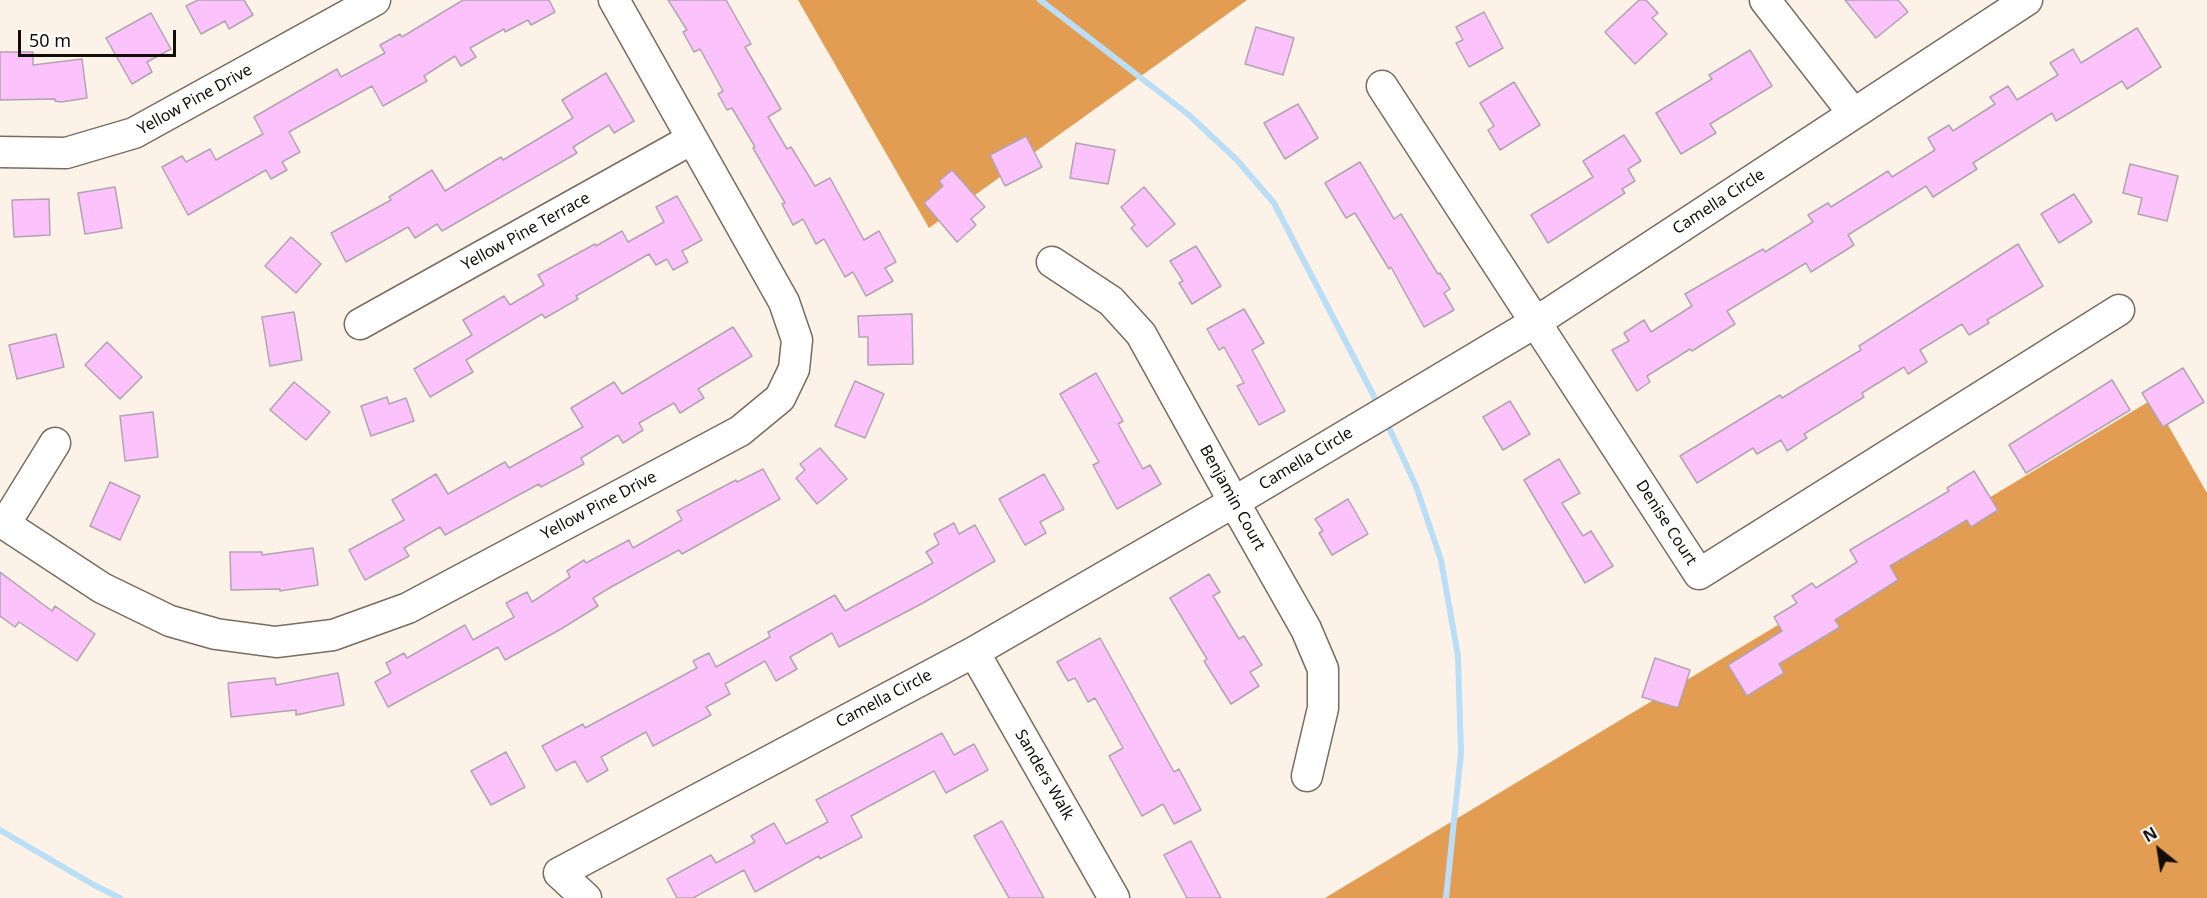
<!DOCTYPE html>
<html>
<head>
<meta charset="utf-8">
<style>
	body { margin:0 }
	#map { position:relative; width:2207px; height:898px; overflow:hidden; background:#fdf2e7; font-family:"Noto Sans",sans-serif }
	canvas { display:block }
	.north { position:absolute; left:2129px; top:820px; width:60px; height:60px; -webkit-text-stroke:4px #fff; paint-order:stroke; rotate:330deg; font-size:16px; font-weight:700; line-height:24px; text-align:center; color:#120d09 }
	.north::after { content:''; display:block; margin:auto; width:21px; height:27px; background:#120d09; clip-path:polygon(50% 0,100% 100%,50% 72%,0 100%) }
	.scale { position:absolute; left:18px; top:30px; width:158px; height:27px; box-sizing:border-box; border:3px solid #120d09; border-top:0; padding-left:8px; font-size:18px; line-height:21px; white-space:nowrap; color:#120d09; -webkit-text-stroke:4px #fff; paint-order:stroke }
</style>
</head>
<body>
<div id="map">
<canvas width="2207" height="898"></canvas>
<div class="north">N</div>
<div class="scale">50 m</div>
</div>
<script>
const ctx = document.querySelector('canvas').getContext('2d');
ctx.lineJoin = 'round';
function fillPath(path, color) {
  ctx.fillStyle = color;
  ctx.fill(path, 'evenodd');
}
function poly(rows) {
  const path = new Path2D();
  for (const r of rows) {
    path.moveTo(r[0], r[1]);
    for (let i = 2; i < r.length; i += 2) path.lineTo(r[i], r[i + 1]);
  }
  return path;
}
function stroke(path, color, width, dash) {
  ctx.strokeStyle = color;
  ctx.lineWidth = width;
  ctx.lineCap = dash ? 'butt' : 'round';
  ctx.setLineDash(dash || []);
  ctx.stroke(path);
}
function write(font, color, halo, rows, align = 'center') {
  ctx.font = font + ' "Noto Sans",sans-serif';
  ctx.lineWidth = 4.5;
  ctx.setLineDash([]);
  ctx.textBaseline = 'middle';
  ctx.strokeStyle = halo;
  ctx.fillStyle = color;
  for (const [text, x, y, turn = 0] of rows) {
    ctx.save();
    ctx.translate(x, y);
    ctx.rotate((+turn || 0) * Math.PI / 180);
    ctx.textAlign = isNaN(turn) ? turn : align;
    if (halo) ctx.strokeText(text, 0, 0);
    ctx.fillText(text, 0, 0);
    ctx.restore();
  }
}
const forest = poly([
	[798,0,1247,0,929,228],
	[2153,399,2207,493,2207,898,1325,898]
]);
const stream = poly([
	[1040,0,1189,115,1236,159,1274,203,1379,406],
	[1386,421,1416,486,1441,560,1458,656,1461,753,1446,898],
	[0,830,94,885,120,898]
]);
const building = poly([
	[198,0,244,0,253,15,229,29,225,21,201,34,186,6,198,0],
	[463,0,549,0,555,12,531,25,528,20,505,32,504,29,470,48,476,57,461,66,455,56,424,76,427,81,383,106,372,86,289,132,300,152,282,162,287,170,271,179,266,170,188,215,162,167,182,156,186,162,210,149,216,160,263,134,254,117,337,69,341,77,385,53,380,45,400,34,402,37,463,0],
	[668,0,726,0,751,44,745,47,781,109,768,117,787,149,791,147,815,186,830,178,864,240,879,231,896,262,885,268,893,281,866,296,853,272,845,277,824,239,816,244,803,219,793,225,782,204,785,203,753,148,755,147,732,108,727,110,718,94,723,91,700,49,694,52,683,32,687,30,668,0],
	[1639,0,1646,0,1658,13,1652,18,1667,34,1635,64,1605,32,1639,0],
	[1845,0,1898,0,1908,12,1876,38,1845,0],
	[1484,12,1503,48,1469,67,1456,43,1463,40,1456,27,1484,12],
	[151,13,171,49,147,62,152,72,132,84,106,38,151,13],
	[1256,27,1294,38,1283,75,1245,64,1256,27],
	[2137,28,2161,67,2127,89,2122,81,2056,121,2052,113,1973,163,1977,169,1933,197,1926,186,1848,235,1854,245,1811,272,1806,263,1727,311,1735,324,1692,351,1690,349,1647,376,1650,382,1637,391,1612,350,1629,341,1624,333,1644,320,1651,332,1692,306,1685,294,1763,249,1765,252,1813,222,1808,215,1828,203,1831,207,1888,171,1892,177,1935,150,1928,138,1949,125,1953,131,1995,104,1990,97,2008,86,2017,100,2058,75,2050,63,2073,49,2081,63,2137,28],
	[1750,50,1772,86,1710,124,1716,133,1681,154,1656,113,1712,79,1709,75,1750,50],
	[0,52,33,52,33,65,82,59,87,98,61,102,55,101,55,99,0,100,0,52],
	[606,73,634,121,614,133,609,125,573,147,577,153,442,231,437,224,415,238,408,227,346,262,331,233,391,200,389,197,432,170,445,191,501,157,503,160,573,118,562,100,606,73],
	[1514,82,1540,125,1500,150,1488,130,1494,126,1480,103,1514,82],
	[1298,104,1318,138,1285,159,1264,123,1298,104],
	[1624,135,1641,161,1628,169,1635,181,1622,189,1625,193,1548,243,1531,215,1593,177,1583,161,1624,135],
	[1026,136,1042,167,1005,186,990,155,1026,136],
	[1076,143,1115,150,1108,184,1070,178,1076,143],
	[1360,162,1394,219,1401,214,1438,274,1440,273,1450,289,1444,293,1454,310,1424,327,1391,267,1389,269,1355,213,1346,218,1325,183,1360,162],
	[2130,164,2178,176,2167,221,2138,214,2142,198,2123,193,2130,164],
	[952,170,985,207,971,219,976,225,957,242,924,203,943,186,939,181,952,170],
	[115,187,122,228,85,234,78,193,115,187],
	[1144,187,1175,224,1147,247,1131,228,1135,225,1121,207,1144,187],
	[2074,194,2092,222,2059,243,2041,214,2074,194],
	[677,196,702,240,682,251,688,262,673,270,667,259,656,265,649,254,576,296,578,299,545,318,542,314,466,360,473,372,430,397,414,369,472,335,463,320,504,296,510,305,544,285,538,275,595,244,596,246,622,231,628,242,664,222,656,207,677,196],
	[49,199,50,235,14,237,12,200,49,199],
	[291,237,321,264,296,293,265,266,291,237],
	[2018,244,2043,286,1987,320,1989,323,1969,335,1962,324,1920,350,1927,362,1908,374,1904,367,1862,393,1864,397,1804,434,1807,438,1787,451,1781,440,1757,454,1753,448,1697,483,1680,456,1780,395,1782,398,1861,350,1859,346,2018,244],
	[1196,246,1221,286,1192,304,1179,283,1183,281,1170,261,1196,246],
	[1244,309,1264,343,1252,350,1285,411,1259,425,1237,386,1244,383,1224,347,1219,350,1207,329,1244,309],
	[294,312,302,360,270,366,262,317,294,312],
	[912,314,913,364,868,365,868,337,859,337,858,316,912,314],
	[733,327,752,356,698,389,704,398,680,413,674,403,639,423,643,430,623,443,618,435,581,458,584,464,541,487,539,484,445,535,440,527,404,548,409,556,365,580,349,550,404,520,392,500,436,474,448,494,505,462,509,468,583,427,571,408,614,382,622,394,733,327],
	[56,334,64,367,17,379,9,345,56,334],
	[107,342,142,377,120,399,85,365,107,342],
	[2183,368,2204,402,2163,427,2142,393,2183,368],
	[1096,373,1123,421,1118,424,1143,469,1150,465,1161,484,1117,509,1093,465,1099,462,1060,394,1096,373],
	[2112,380,2130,410,2026,473,2009,445,2112,380],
	[855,381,884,394,865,438,835,426,855,381],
	[294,382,330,412,306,440,270,410,294,382],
	[387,397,389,404,406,398,414,421,371,436,361,406,387,397],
	[1510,401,1530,434,1503,450,1483,417,1510,401],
	[153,412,158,457,125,461,120,416,153,412],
	[820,448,847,479,817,504,796,478,805,470,800,464,820,448],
	[1559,459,1580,493,1562,503,1583,536,1591,531,1613,566,1585,583,1524,480,1559,459],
	[763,469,780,499,682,554,679,550,611,587,593,598,598,606,561,629,505,660,498,647,388,707,375,682,391,673,386,663,404,653,407,658,465,625,473,640,514,617,506,603,527,592,532,602,570,577,567,571,584,560,586,563,629,540,633,548,682,520,677,511,736,480,737,482,763,469],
	[1974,471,1998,510,1971,527,1967,520,1890,566,1898,580,1835,620,1840,627,1779,664,1784,673,1747,696,1728,665,1782,631,1774,617,1797,603,1792,596,1812,583,1816,588,1857,562,1850,550,1949,491,1947,488,1974,471],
	[1044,474,1064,509,1040,522,1046,533,1025,545,999,499,1044,474],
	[110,482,140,496,120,540,90,526,110,482],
	[1348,499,1368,534,1332,555,1319,533,1323,531,1315,519,1348,499],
	[954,523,959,534,975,525,995,561,923,603,839,647,832,633,790,657,797,669,776,681,765,661,725,684,730,694,706,707,711,715,653,746,646,732,601,757,608,770,587,782,575,761,556,771,542,746,583,724,585,728,697,668,693,661,709,653,716,667,770,637,768,632,835,595,845,611,933,563,926,552,939,544,934,534,954,523],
	[313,548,318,585,280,591,280,589,231,590,230,552,262,552,262,555,313,548],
	[0,572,52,611,55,606,95,634,77,661,19,622,15,627,0,616,0,572],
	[1209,574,1220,592,1213,596,1239,639,1244,636,1262,665,1250,672,1259,686,1231,704,1204,661,1207,659,1170,598,1209,574],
	[1100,638,1174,772,1179,769,1201,810,1174,824,1163,804,1142,816,1109,756,1123,748,1095,698,1088,702,1075,678,1068,681,1057,662,1100,638],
	[1655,658,1690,670,1678,708,1642,697,1655,658],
	[338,673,344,705,296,715,296,710,231,717,228,683,275,678,276,685,338,673],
	[942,733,954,755,974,744,988,770,946,793,934,771,851,816,862,837,820,859,819,856,755,892,744,870,693,898,677,898,667,879,711,855,716,863,755,842,751,836,774,823,786,844,828,822,816,800,942,733],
	[506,752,525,787,491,805,471,771,506,752],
	[1002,821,1044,898,1009,898,974,836,1002,821],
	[1191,841,1221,898,1187,898,1164,855,1191,841]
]);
const minor = poly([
	[1765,0,1853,113],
	[1382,86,1699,574,2119,310],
	[0,152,66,153,134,133,375,0],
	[1052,262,1111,301,1141,334,1234,502,1306,629,1323,669,1323,708,1307,776],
	[360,324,692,139],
	[0,521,102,588,170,621,216,634,276,642,333,635,408,608,740,431,780,398,794,369,797,340,784,302,614,0],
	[5,524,55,443],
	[974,652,1114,898],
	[586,898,559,873,974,652,1234,502,1536,322,2027,0]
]);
const streetNames = [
	["Yellow Pine Drive",195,100,-29],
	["Camella Circle",1719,202,-33],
	["Yellow Pine Terrace",526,232,-29],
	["Camella Circle",1306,459,-31],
	["Benjamin Court",1232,498,61],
	["Yellow Pine Drive",599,506,-28],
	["Denise Court",1666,523,57],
	["Camella Circle",884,699,-28],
	["Sanders Walk",1044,775,60]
];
fillPath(forest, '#e39d52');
stroke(stream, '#badef5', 6);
fillPath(building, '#fbc2fb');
stroke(building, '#b1a4b1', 1.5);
stroke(minor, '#786c60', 33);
stroke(minor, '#fff', 30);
write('16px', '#120d09', '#fff', streetNames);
</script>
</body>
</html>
